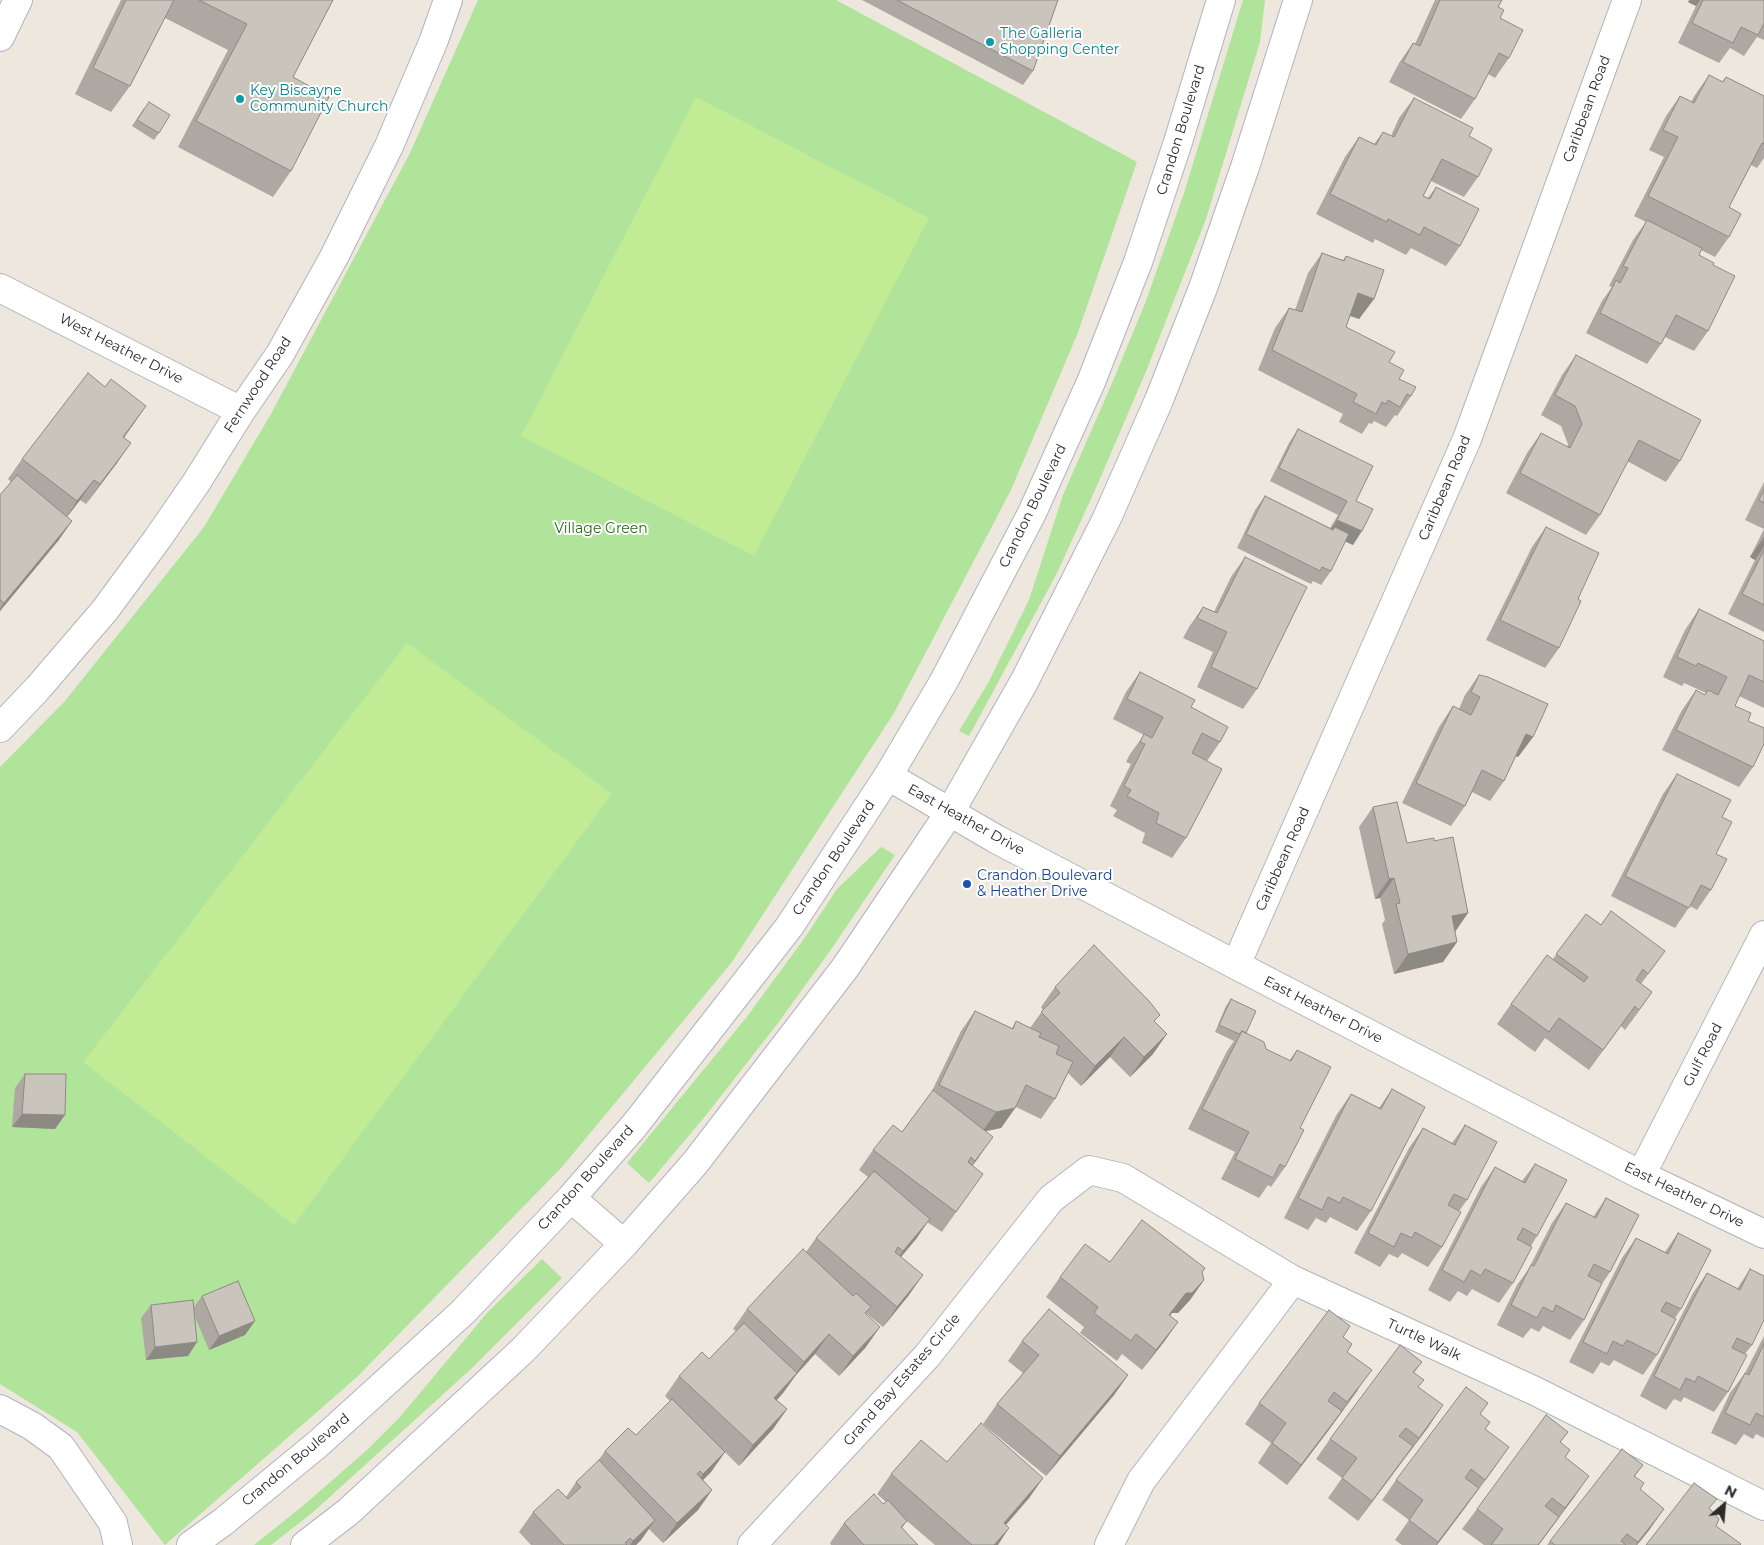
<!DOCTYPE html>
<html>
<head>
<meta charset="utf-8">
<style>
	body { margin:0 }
	#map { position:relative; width:1764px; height:1545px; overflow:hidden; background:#ede7de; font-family:Montserrat,sans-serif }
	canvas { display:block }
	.north { position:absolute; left:1699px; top:1480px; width:50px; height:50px; -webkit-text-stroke:4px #fff; paint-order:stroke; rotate:27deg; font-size:14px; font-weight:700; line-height:20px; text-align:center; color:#2b2b2b }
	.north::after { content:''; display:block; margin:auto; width:18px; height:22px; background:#2b2b2b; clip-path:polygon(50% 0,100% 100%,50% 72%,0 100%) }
</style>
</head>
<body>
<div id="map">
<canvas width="1764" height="1545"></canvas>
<div class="north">N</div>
</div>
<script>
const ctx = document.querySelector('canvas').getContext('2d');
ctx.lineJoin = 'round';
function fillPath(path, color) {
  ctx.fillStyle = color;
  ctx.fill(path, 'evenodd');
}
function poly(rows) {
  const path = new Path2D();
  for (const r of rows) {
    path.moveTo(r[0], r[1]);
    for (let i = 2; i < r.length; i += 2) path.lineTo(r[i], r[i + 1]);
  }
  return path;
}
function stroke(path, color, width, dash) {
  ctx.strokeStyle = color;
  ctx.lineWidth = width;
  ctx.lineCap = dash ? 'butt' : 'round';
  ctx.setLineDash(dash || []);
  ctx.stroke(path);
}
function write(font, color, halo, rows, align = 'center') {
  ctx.font = font + ' Montserrat,sans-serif';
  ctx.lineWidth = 4;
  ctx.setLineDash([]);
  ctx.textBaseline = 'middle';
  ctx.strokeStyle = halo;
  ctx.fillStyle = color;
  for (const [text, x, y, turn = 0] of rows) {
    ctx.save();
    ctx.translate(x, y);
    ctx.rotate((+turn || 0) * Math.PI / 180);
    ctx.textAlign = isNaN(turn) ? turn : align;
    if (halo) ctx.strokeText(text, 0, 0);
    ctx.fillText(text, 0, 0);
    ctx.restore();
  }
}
const green = poly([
	[478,0,836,0,1137,162,1077,335,1011,490,894,713,732,962,562,1167,357,1377,165,1545,77,1432,0,1384,0,767,65,701,204,527,271,414,410,153],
	[1243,0,1265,0,1260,42,1206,219,1147,369,1096,488,1056,575,969,736,959,731,988,683,1029,600,1063,495,1110,388,1146,301,1184,193],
	[881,847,895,855,830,951,778,1023,707,1114,649,1183,627,1163,746,1018,806,936,837,889],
	[542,1259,562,1278,471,1369,312,1513,271,1545,254,1545,304,1505,368,1449,399,1418,487,1313]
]);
const pitch = poly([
	[696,97,929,218,754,556,521,436],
	[407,643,612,794,294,1225,83,1062]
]);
const street = poly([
	[0,37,18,0],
	[0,288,241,411],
	[0,728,38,688,105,610,158,538,196,483,241,411,280,354,334,257,389,146,434,40,448,0],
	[888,776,996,839,1236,965,1641,1175,1764,1234],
	[1236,965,1467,439,1627,0],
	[1641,1175,1764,935],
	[0,1409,32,1426,61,1447,113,1523,118,1545],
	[752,1545,927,1356,1051,1199,1089,1170,1123,1178,1293,1280,1535,1391,1764,1506],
	[1109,1545,1141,1481,1293,1280]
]);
const secondary = poly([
	[571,1198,624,1244],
	[191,1545,223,1522,319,1443,463,1312,571,1198,634,1126,789,927,888,776,944,681,1032,513,1091,382,1138,262,1178,142,1221,0],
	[305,1545,348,1512,523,1350,624,1244,695,1163,845,968,950,812,1024,682,1107,518,1159,400,1203,288,1245,167,1298,0]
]);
const wall = poly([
	[121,0,333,0,293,77,291,171,273,197,178,147,228,50,165,18,130,86,111,112,75,94],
	[862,0,1058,0,1033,71,1023,85],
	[1435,0,1502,0,1498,7,1509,58,1495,78,1488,74,1475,99,1461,119,1389,82,1399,63,1413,43,1415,44],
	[1689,0,1764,0,1764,40,1757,37,1744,56,1730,48,1719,63,1678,43,1696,6,1688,2],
	[1709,75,1722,82,1726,77,1764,96,1764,158,1757,168,1751,165,1729,207,1729,237,1715,257,1701,250,1699,255,1713,265,1708,331,1694,351,1665,337,1661,344,1647,364,1586,333,1602,301,1612,287,1609,286,1633,240,1646,222,1634,216,1664,157,1649,150,1666,116,1680,96,1691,102,1695,95],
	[1414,98,1469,136,1478,177,1464,197,1431,181,1423,196,1428,198,1436,187,1460,246,1446,266,1411,248,1406,255,1375,239,1373,243,1316,214,1345,157,1359,137,1374,144,1383,132,1391,136,1399,118],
	[144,108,159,133,154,140,132,126],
	[1322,253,1343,260,1346,256,1374,299,1359,319,1350,316,1346,327,1389,362,1399,379,1411,396,1397,416,1395,415,1386,427,1374,421,1372,424,1369,423,1362,434,1339,422,1343,414,1258,370,1275,328,1289,308,1295,310,1308,273],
	[1576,355,1680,461,1666,482,1627,461,1600,515,1586,535,1506,493,1527,453,1541,433,1567,447,1568,444,1561,426,1541,415,1562,375],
	[105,387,146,406,124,438,117,463,86,504,80,500,67,517,72,521,58,541,0,611,0,495,11,482,8,479,22,459],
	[1298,429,1356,501,1353,545,1345,541,1331,571,1321,585,1313,581,1311,584,1237,548,1255,510,1265,496,1330,528,1338,515,1270,481,1289,443],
	[1764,482,1764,632,1728,614,1755,560,1750,557,1764,529,1745,520],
	[1546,527,1578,599,1559,648,1545,668,1486,640,1532,547],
	[1245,557,1257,689,1243,709,1197,687,1213,652,1183,638,1189,627,1203,607,1214,612,1231,577],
	[1699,609,1764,641,1764,708,1739,696,1735,706,1748,721,1753,767,1739,787,1662,750,1682,710,1696,690,1705,695,1706,693,1684,683,1682,686,1663,677,1685,630],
	[1140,672,1191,707,1220,742,1207,761,1186,838,1172,858,1142,843,1145,833,1113,816,1117,810,1110,806,1131,764,1126,762,1130,754,1144,735,1113,719,1126,692],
	[1479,675,1533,737,1518,757,1516,756,1504,781,1490,801,1472,792,1465,806,1451,826,1402,803,1439,727,1453,706,1459,709,1465,695],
	[1677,774,1716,854,1711,890,1697,910,1690,906,1675,928,1611,896,1663,794],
	[1373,807,1407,843,1434,841,1468,913,1455,932,1457,942,1443,962,1394,974,1382,924,1385,920,1380,898,1375,899,1359,827],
	[1586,914,1601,925,1665,951,1641,984,1652,992,1625,1030,1621,1026,1589,1070,1545,1038,1535,1052,1497,1024,1511,1004,1553,959],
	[1055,987,1155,1022,1153,1054,1130,1077,1110,1057,1081,1086,1068,1073,1055,1099,1041,1119,1016,1107,1001,1128,985,1131,979,1157,972,1166,969,1194,942,1232,927,1222,916,1239,901,1257,909,1295,883,1327,866,1313,866,1347,839,1376,815,1354,796,1375,783,1393,777,1400,787,1409,773,1429,739,1466,725,1452,711,1472,703,1480,712,1490,698,1510,663,1543,649,1529,641,1540,636,1545,531,1545,519,1532,533,1512,566,1497,576,1482,598,1461,605,1451,636,1435,670,1401,665,1396,679,1376,709,1359,736,1331,733,1329,747,1309,806,1252,816,1238,868,1177,859,1170,873,1150,902,1132,931,1093,961,1031,975,1011,1012,1028,1016,1021,1030,1028,1043,1010,1041,1007],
	[1231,999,1246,1033,1266,1049,1289,1061,1297,1050,1300,1128,1285,1167,1271,1187,1268,1185,1259,1198,1221,1179,1235,1152,1188,1129,1227,1051,1234,1041,1215,1032,1226,1006],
	[25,1074,55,1129,12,1127,15,1088],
	[1392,1089,1371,1211,1357,1231,1330,1217,1326,1223,1316,1218,1308,1230,1284,1218,1337,1114,1351,1094,1379,1108],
	[1465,1125,1467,1200,1459,1211,1442,1247,1428,1267,1402,1253,1398,1258,1389,1254,1380,1267,1354,1253,1409,1148,1423,1128,1452,1143],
	[1535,1164,1537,1236,1531,1246,1513,1283,1499,1303,1472,1289,1467,1296,1458,1291,1450,1302,1428,1290,1481,1187,1495,1167,1522,1181],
	[1606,1198,1610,1272,1602,1284,1584,1320,1570,1340,1543,1326,1539,1332,1531,1328,1523,1338,1497,1325,1517,1285,1528,1270,1552,1223,1566,1203,1593,1217],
	[1678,1233,1681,1309,1675,1318,1657,1355,1643,1375,1614,1360,1609,1366,1601,1362,1593,1374,1569,1362,1622,1258,1636,1238,1665,1252],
	[1110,1262,1205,1268,1202,1272,1204,1280,1190,1300,1178,1313,1172,1313,1170,1316,1178,1322,1142,1370,1122,1354,1117,1361,1080,1333,1084,1327,1046,1297,1060,1277],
	[1750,1269,1752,1345,1745,1354,1728,1392,1714,1412,1684,1397,1681,1402,1674,1399,1666,1410,1640,1396,1693,1293,1707,1273,1737,1289],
	[202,1296,245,1335,209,1350,195,1317,197,1342,188,1356,146,1360,141,1318,151,1305,194,1307],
	[1764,1336,1764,1438,1756,1434,1753,1439,1744,1434,1736,1445,1711,1433,1730,1393,1745,1373],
	[1022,1341,1128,1375,1114,1395,1046,1476,983,1424,997,1404,1023,1373,1008,1361],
	[1347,1352,1358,1390,1328,1431,1287,1485,1258,1463,1271,1443,1245,1424,1259,1403],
	[1422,1362,1414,1373,1429,1426,1358,1521,1328,1498,1342,1478,1316,1459,1330,1439],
	[1488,1403,1480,1414,1495,1467,1437,1545,1402,1545,1395,1540,1409,1520,1382,1500,1396,1480],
	[1568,1432,1560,1443,1575,1496,1539,1545,1484,1545,1462,1529,1477,1509],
	[947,1462,1043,1478,1029,1498,1006,1525,998,1545,935,1545,907,1521,902,1528,918,1545,831,1545,830,1543,844,1523,883,1504,886,1502,877,1494,891,1474],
	[1643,1465,1635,1476,1640,1489,1650,1529,1637,1545,1547,1545,1550,1541]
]);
const shadedWall = poly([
	[1690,0,1700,0,1696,6,1688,2],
	[1358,293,1374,299,1359,319,1343,313],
	[146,406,132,426,109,457,123,437],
	[131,443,117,463,86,504,100,484],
	[94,480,80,500,63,522,77,501],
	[1337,520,1362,531,1353,545,1330,535,1335,527,1330,535,1328,534],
	[72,521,58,541,0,611,0,609,4,603],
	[1764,537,1764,547,1755,560,1750,557],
	[1526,734,1533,737,1518,757,1512,754],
	[1394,878,1380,898,1375,899,1389,879],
	[1468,913,1454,933,1452,916],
	[1457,942,1443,962,1394,974,1408,954],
	[1652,992,1638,1012,1625,1030,1639,1010],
	[1167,1034,1153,1054,1130,1077,1144,1057],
	[1124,1037,1110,1057,1081,1086,1095,1066],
	[1015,1108,1001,1128,982,1132,996,1112],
	[22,1114,65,1115,55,1129,12,1127],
	[993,1137,979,1157,961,1181,975,1161],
	[930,1219,916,1239,889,1271,903,1251],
	[923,1275,909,1295,883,1327,897,1307],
	[1204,1280,1190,1300,1178,1313,1172,1313,1155,1335,1169,1315,1186,1293],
	[255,1321,245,1335,209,1350,219,1336],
	[1178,1322,1164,1342,1142,1370,1156,1350],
	[880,1327,866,1347,839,1376,853,1356],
	[829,1334,815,1354,796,1375,783,1393,760,1418,774,1398,791,1380,804,1362],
	[197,1342,188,1356,146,1360,155,1347],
	[1372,1370,1328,1431,1287,1485,1301,1465],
	[1128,1375,1114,1395,1046,1476,1060,1456],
	[1443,1405,1429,1426,1405,1458,1419,1438],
	[787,1409,773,1429,739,1466,753,1445],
	[1413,1446,1398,1467,1358,1521,1372,1501],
	[1509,1447,1495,1467,1471,1500,1485,1480],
	[725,1452,711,1472,689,1494,703,1474],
	[1589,1476,1575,1496,1551,1528,1565,1508],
	[1043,1478,1029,1498,990,1543,1004,1523],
	[1479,1488,1465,1508,1437,1545,1436,1545],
	[712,1490,698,1510,663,1543,677,1523],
	[1664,1509,1650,1529,1637,1545,1636,1545],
	[655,1520,641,1540,636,1545,630,1545,633,1541],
	[1009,1528,998,1545,994,1545]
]);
const building = poly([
	[126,0,174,0,130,86,93,68,126,0],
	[199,0,333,0,293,77,329,97,291,171,196,121,247,24,199,0],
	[897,0,1058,0,1033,71,897,0],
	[1440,0,1502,0,1498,7,1504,10,1500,18,1523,30,1509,58,1499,53,1475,99,1403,62,1413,43,1420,46,1440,0],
	[1703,0,1764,0,1764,23,1758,35,1741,27,1733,43,1692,23,1703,0],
	[1709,75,1723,82,1726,77,1764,96,1764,144,1762,143,1729,207,1741,214,1729,237,1648,196,1678,137,1663,130,1680,96,1694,103,1709,75],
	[1414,98,1473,128,1469,136,1492,149,1478,177,1442,159,1423,196,1430,199,1436,187,1479,209,1460,246,1424,227,1420,235,1388,219,1387,222,1330,194,1359,137,1376,145,1383,132,1394,137,1414,98],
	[149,102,170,115,159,133,137,120,149,102],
	[1647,220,1702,248,1699,255,1714,263,1713,265,1735,276,1708,331,1676,315,1661,344,1600,313,1616,280,1620,283,1628,268,1623,266,1647,220],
	[1322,253,1344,261,1346,256,1384,270,1374,299,1358,293,1346,327,1395,352,1389,362,1404,370,1399,379,1416,387,1411,396,1407,394,1400,407,1388,400,1386,404,1382,402,1376,414,1353,402,1357,394,1272,350,1289,308,1302,312,1322,253],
	[1576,355,1701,420,1680,461,1639,440,1600,515,1520,473,1541,433,1570,448,1582,424,1575,406,1555,395,1576,355],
	[88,373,105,387,111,379,146,406,123,437,131,443,100,484,94,480,77,501,22,459,88,373],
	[1298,429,1373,466,1356,501,1373,509,1362,531,1337,520,1347,501,1279,468,1298,429],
	[17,475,72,521,4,603,0,600,0,495,17,475],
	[1764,490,1764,503,1759,500,1764,490],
	[1265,496,1333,530,1335,527,1349,534,1331,571,1322,567,1320,571,1246,534,1265,496],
	[1546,527,1599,553,1578,599,1581,601,1559,648,1500,620,1546,527],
	[1764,550,1764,605,1742,594,1764,550],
	[1245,557,1307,587,1257,689,1211,667,1227,632,1197,618,1203,607,1217,613,1245,557],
	[1699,609,1764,641,1764,682,1749,675,1735,706,1751,713,1748,721,1764,728,1764,744,1753,767,1676,730,1696,690,1705,695,1708,690,1718,695,1727,677,1698,663,1696,666,1677,657,1699,609],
	[1140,672,1195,700,1191,707,1228,727,1220,742,1202,733,1192,753,1222,769,1186,838,1156,823,1159,813,1127,796,1131,790,1124,786,1145,744,1140,742,1144,734,1152,738,1163,717,1127,699,1140,672],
	[1479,675,1488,677,1548,704,1533,737,1526,734,1504,781,1482,770,1465,806,1416,783,1453,706,1471,715,1480,697,1471,692,1479,675],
	[1677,774,1731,800,1722,817,1732,822,1716,854,1727,859,1711,890,1701,885,1689,908,1625,876,1677,774],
	[1397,802,1407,843,1434,838,1434,841,1453,837,1468,913,1452,916,1457,942,1408,954,1396,904,1400,903,1394,878,1389,879,1373,807,1397,802],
	[1611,911,1665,951,1648,974,1643,969,1636,980,1652,992,1639,1010,1635,1006,1603,1050,1559,1018,1549,1032,1511,1004,1547,955,1584,982,1588,977,1556,954,1586,914,1601,925,1611,911],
	[1094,945,1149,1001,1160,1015,1154,1021,1167,1034,1144,1057,1124,1037,1095,1066,1041,1012,1060,993,1055,987,1094,945],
	[1231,999,1256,1011,1246,1033,1242,1031,1239,1034,1219,1025,1231,999],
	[975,1011,1013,1029,1016,1021,1041,1033,1039,1037,1059,1046,1056,1054,1073,1062,1055,1099,1026,1085,1015,1108,996,1112,939,1085,975,1011],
	[1242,1031,1264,1042,1266,1049,1291,1061,1297,1050,1331,1067,1300,1128,1304,1130,1285,1167,1280,1164,1273,1178,1235,1159,1249,1132,1202,1109,1242,1031],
	[25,1074,66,1074,65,1115,22,1114,25,1074],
	[1392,1089,1425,1107,1371,1211,1343,1197,1340,1203,1328,1197,1322,1210,1298,1198,1351,1094,1381,1109,1392,1089],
	[933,1090,993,1137,975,1161,971,1157,968,1162,983,1174,956,1212,873,1150,893,1125,902,1132,933,1090],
	[1465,1125,1497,1142,1467,1200,1454,1194,1448,1205,1461,1212,1442,1247,1415,1232,1412,1238,1401,1233,1394,1247,1368,1233,1423,1128,1455,1145,1465,1125],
	[1535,1164,1567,1180,1537,1236,1523,1228,1517,1239,1532,1247,1513,1283,1485,1269,1481,1276,1471,1270,1464,1282,1442,1270,1495,1167,1525,1183,1535,1164],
	[874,1171,930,1219,903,1251,898,1247,895,1252,923,1275,897,1307,816,1238,874,1171],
	[1606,1198,1639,1215,1610,1272,1594,1264,1588,1276,1602,1283,1584,1320,1556,1305,1553,1312,1543,1307,1537,1318,1511,1305,1531,1265,1534,1266,1566,1203,1596,1218,1606,1198],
	[1142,1220,1205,1268,1202,1272,1204,1280,1192,1293,1186,1293,1169,1315,1178,1322,1156,1350,1136,1334,1131,1341,1094,1313,1098,1307,1060,1277,1085,1244,1110,1262,1142,1220],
	[1678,1233,1711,1250,1681,1309,1666,1302,1661,1311,1676,1319,1657,1355,1627,1340,1623,1346,1613,1341,1607,1354,1583,1342,1636,1238,1668,1254,1678,1233],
	[803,1249,853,1296,856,1293,871,1307,865,1313,880,1327,853,1356,829,1334,804,1362,747,1309,803,1249],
	[1750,1269,1764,1276,1764,1320,1752,1345,1737,1338,1732,1348,1747,1355,1728,1392,1698,1376,1695,1382,1686,1378,1680,1390,1654,1376,1707,1273,1740,1290,1750,1269],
	[238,1281,255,1321,219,1336,202,1296,238,1281],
	[193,1300,197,1342,155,1347,151,1305,193,1300],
	[1049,1309,1128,1375,1060,1456,997,1404,1039,1355,1022,1341,1049,1309],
	[1329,1310,1350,1326,1343,1337,1352,1344,1347,1352,1372,1370,1347,1402,1334,1392,1328,1401,1342,1411,1301,1465,1272,1443,1286,1423,1259,1403,1329,1310],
	[744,1323,797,1373,774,1398,787,1409,753,1445,679,1376,702,1352,709,1359,744,1323],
	[1764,1344,1764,1417,1756,1413,1750,1425,1725,1413,1745,1373,1749,1375,1764,1344],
	[1400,1345,1422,1362,1413,1372,1424,1380,1418,1387,1443,1405,1419,1438,1406,1428,1399,1436,1413,1446,1372,1501,1342,1478,1357,1458,1330,1439,1400,1345],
	[1466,1387,1488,1403,1480,1414,1490,1422,1485,1429,1509,1447,1485,1480,1471,1469,1465,1478,1479,1488,1438,1542,1409,1520,1423,1500,1396,1480,1466,1387],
	[672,1399,725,1452,703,1474,700,1471,697,1474,712,1490,677,1523,605,1451,628,1428,636,1435,672,1399],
	[1546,1415,1568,1432,1560,1442,1570,1450,1565,1457,1589,1476,1565,1508,1552,1498,1545,1506,1559,1517,1538,1545,1491,1545,1503,1529,1477,1509,1546,1415],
	[981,1423,1043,1478,1004,1523,1009,1528,994,1545,972,1545,891,1474,921,1440,947,1462,981,1423],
	[1622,1449,1643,1465,1634,1476,1644,1483,1640,1489,1664,1509,1638,1542,1627,1534,1621,1541,1626,1545,1555,1545,1550,1541,1622,1449],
	[599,1460,655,1520,633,1541,630,1538,625,1543,627,1545,564,1545,533,1512,558,1489,568,1499,581,1487,576,1482,599,1460],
	[1694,1483,1717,1499,1709,1508,1719,1519,1716,1526,1741,1544,1740,1545,1646,1545,1694,1483],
	[874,1494,883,1504,888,1500,907,1521,901,1527,918,1545,864,1545,844,1523,874,1494]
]);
const markers = [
	[990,42,5,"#0f9aa8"],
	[240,99,5,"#0f9aa8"],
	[967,884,5,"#1a4fb4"]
];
const cultureNames = [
	["The Galleria",1000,34],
	["Shopping Center",1000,50],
	["Key Biscayne",250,91],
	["Community Church",250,107]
];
const streetNames = [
	["Caribbean Road",1587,109,-70],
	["Crandon Boulevard",1181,130,-73],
	["West Heather Drive",121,349,27],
	["Fernwood Road",258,385,-57],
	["Caribbean Road",1445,488,-67],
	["Crandon Boulevard",1033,506,-64],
	["East Heather Drive",966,820,29],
	["Crandon Boulevard",834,858,-56],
	["Caribbean Road",1283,859,-66],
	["East Heather Drive",1323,1010,27],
	["Gulf Road",1703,1055,-63],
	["Crandon Boulevard",586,1178,-48],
	["East Heather Drive",1684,1195,26],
	["Turtle Walk",1424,1340,25],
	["Grand Bay Estates Circle",902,1380,-49],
	["Crandon Boulevard",296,1460,-40]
];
const parkNames = [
	["Village Green",601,529]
];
const transitNames = [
	["Crandon Boulevard",977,876],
	["& Heather Drive",977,892]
];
fillPath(green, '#afe49a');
fillPath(pitch, '#c2eb96');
stroke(street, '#b1b3bf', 30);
stroke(secondary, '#b1b3bf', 30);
stroke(street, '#fff', 28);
stroke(secondary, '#fff', 28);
fillPath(wall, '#ada9a2');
fillPath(shadedWall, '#8d8a84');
fillPath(building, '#c9c5bc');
stroke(building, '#8d8a84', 1);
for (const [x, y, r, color] of markers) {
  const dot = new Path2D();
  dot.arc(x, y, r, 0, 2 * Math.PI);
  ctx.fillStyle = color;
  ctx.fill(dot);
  stroke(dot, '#fff', 2);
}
write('14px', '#0d838f', '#fff', cultureNames, 'left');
write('14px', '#2b2b2b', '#fff', streetNames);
write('14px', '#26691a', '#fff', parkNames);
write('14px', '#164399', '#fff', transitNames, 'left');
</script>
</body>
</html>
